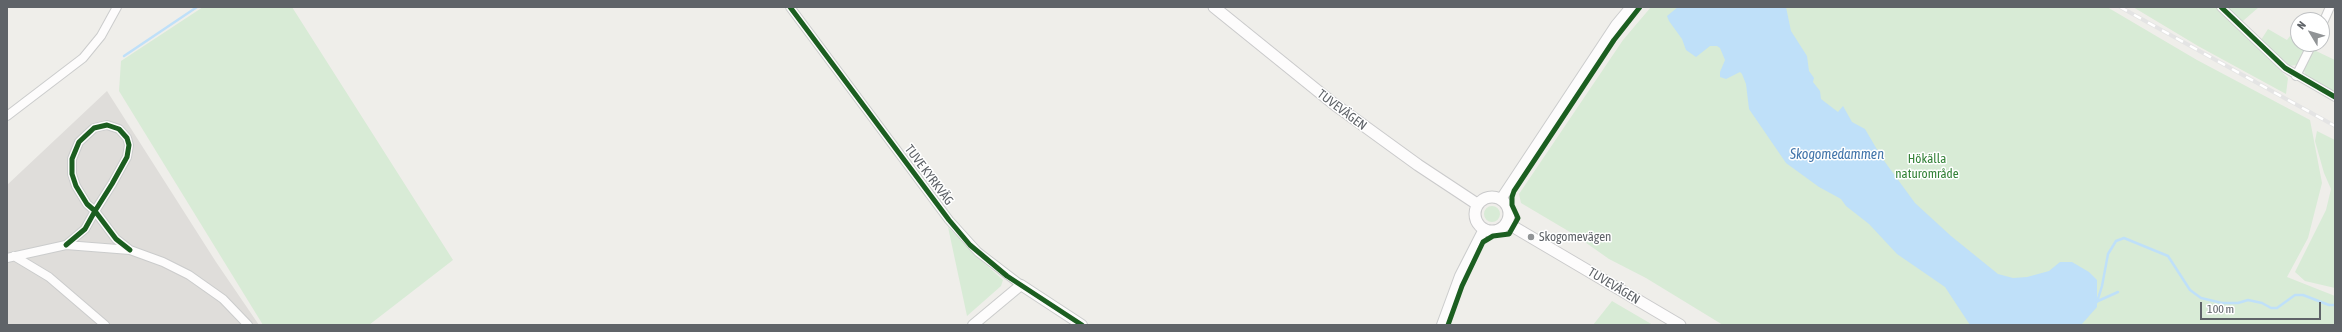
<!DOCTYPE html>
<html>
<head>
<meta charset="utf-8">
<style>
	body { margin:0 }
	#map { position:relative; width:2342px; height:332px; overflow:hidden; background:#efeeea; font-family:"Asap Condensed",sans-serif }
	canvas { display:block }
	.frame { position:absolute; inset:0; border:8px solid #5f6368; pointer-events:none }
	.north { position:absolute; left:2290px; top:12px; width:40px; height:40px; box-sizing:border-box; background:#fff; border:1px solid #bfc1c3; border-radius:50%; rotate:308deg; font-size:11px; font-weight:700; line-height:16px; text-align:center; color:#5f6368 }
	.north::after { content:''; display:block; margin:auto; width:14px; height:18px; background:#919496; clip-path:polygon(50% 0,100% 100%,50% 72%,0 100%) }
	.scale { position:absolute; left:2200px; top:302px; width:121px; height:18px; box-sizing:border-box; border:2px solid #5f6368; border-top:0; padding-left:5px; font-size:12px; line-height:14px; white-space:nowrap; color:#5f6368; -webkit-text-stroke:3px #fff; paint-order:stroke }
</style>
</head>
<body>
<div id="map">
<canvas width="2342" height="332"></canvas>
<div class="frame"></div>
<div class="north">N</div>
<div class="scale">100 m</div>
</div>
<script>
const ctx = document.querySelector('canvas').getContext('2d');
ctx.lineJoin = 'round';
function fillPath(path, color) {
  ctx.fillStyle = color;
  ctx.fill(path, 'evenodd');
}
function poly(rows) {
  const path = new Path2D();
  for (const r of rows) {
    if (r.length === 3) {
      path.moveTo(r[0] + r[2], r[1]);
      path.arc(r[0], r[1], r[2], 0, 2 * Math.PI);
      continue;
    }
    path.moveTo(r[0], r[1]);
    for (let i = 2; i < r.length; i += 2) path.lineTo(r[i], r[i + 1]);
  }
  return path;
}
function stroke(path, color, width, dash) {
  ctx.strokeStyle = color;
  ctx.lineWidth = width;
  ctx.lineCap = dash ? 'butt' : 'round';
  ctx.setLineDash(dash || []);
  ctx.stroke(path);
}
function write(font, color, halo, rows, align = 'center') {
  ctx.font = font + ' "Asap Condensed",sans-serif';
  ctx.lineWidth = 3;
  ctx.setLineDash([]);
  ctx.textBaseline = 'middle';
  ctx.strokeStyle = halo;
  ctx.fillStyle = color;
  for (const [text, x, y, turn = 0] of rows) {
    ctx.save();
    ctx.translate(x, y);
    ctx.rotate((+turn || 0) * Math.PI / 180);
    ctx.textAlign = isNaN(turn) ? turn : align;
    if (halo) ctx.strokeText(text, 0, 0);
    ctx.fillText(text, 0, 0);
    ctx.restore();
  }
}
const industrial = poly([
	[107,91,216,262,259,325,7,325,7,185]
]);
const green = poly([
	[203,7,292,7,453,260,369,325,263,325,119,91,121,61],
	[1651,7,2107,7,2197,60,2310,120,2322,183,2308,238,2287,277,2335,296,2335,325,1723,325,1646,278,1609,259,1575,235,1521,203,1519,194,1623,40],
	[2133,7,2259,7,2236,27,2288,78,2286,94,2198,46],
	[2268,29,2287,40,2290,36,2295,42,2298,40,2298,44,2309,44,2297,65,2289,66,2261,40],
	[2316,44,2319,44,2316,51,2335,60,2335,92,2306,77,2303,67],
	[2317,131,2335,140,2335,288,2305,281,2295,272,2326,210,2331,189,2324,173,2315,141],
	[1492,214,8],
	[948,227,975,255,1003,280,1001,286,967,316],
	[1612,301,1653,325,1593,325]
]);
const water = poly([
	[1678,7,1786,7,1791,31,1807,56,1809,71,1814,78,1813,82,1820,91,1821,99,1838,112,1843,106,1852,122,1865,129,1882,158,1915,203,1951,236,1998,274,2013,278,2027,277,2049,271,2060,262,2072,262,2089,272,2097,280,2097,307,2081,325,1970,325,1945,287,1897,254,1869,224,1846,206,1841,199,1819,187,1786,163,1749,109,1746,84,1742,74,1740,72,1726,79,1720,77,1720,72,1725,60,1720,48,1717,46,1710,46,1696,57,1686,50,1682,39,1669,21,1667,16]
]);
const stream = poly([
	[124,56,197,7],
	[2098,301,2118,292],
	[2097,302,2102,286,2108,254,2116,241,2124,238,2168,256,2190,290,2201,298,2222,303,2238,303,2248,300,2262,303,2271,308,2277,308,2295,295,2303,295,2329,305,2335,305]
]);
const minor = poly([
	[790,7,949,220,978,252,1021,285],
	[2221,7,2285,68,2335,97],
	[2322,25,2330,7],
	[2296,76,2312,44],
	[7,116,83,58,101,36,117,7],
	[66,245,85,229,95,211,112,184,127,157,129,145,127,138,119,129,107,125,94,128,79,142,72,159,72,174,76,186,87,204,95,211,116,239,130,250],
	[14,256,49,277,105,325],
	[7,258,66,245,130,250,163,262,189,275,223,299,248,325]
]);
const tertiary = poly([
	[1501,199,1616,25,1631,7],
	[973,325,1021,285,1082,325],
	[1442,325,1460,276,1484,229]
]);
const secondary = poly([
	[1214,7,1334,104,1418,165,1477,204],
	[1492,214,17],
	[1507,223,1680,325]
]);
const rail = poly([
	[2120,7,2335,126]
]);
const cycleway = poly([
	[790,7,949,220,970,245,1007,276,1082,325],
	[2221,7,2285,68,2335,97],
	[66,245,85,229,95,211,112,184,127,157,129,145,127,138,119,129,107,125,94,128,79,142,72,159,72,174,76,186,87,204,95,211,116,239,130,250],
	[1448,325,1462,286,1483,242,1493,236,1509,234,1518,218,1512,205,1512,197,1514,191,1614,40,1640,7]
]);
const markers = [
	[1531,237,4,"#919496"]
];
const streetNames = [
	["TUVEVÄGEN",1342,110,37],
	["TUVE KYRKVÄG",929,175,53],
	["TUVEVÄGEN",1614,286,31]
];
const parkNames = [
	["Hökälla",1927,159],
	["naturområde",1927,174]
];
const poiNames = [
	["Skogomevägen",1539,237]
];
const waterNames = [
	["Skogomedammen",1837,155]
];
fillPath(industrial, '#dfddda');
fillPath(green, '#d8ebd6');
fillPath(water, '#bfe0f9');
stroke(stream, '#bfe0f9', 2.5);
stroke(minor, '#cbcccc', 10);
stroke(tertiary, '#cbcccc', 12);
stroke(secondary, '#cacacb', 13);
stroke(minor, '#fdfcfc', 8);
stroke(tertiary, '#fdfcfc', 10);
stroke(secondary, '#fdfcfc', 11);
stroke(rail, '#e4e4e4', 4);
stroke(rail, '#fff', 2.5, [8]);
stroke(cycleway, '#1b5e20', 5);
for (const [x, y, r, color] of markers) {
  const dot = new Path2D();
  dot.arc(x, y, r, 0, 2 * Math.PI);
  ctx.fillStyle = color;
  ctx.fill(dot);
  stroke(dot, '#fff', 1.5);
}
write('13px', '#5f6368', '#fff', streetNames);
write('13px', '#348238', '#fff', parkNames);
write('13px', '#5f6368', '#fff', poiNames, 'left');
write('italic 14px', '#4174aa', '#fff', waterNames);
</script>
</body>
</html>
